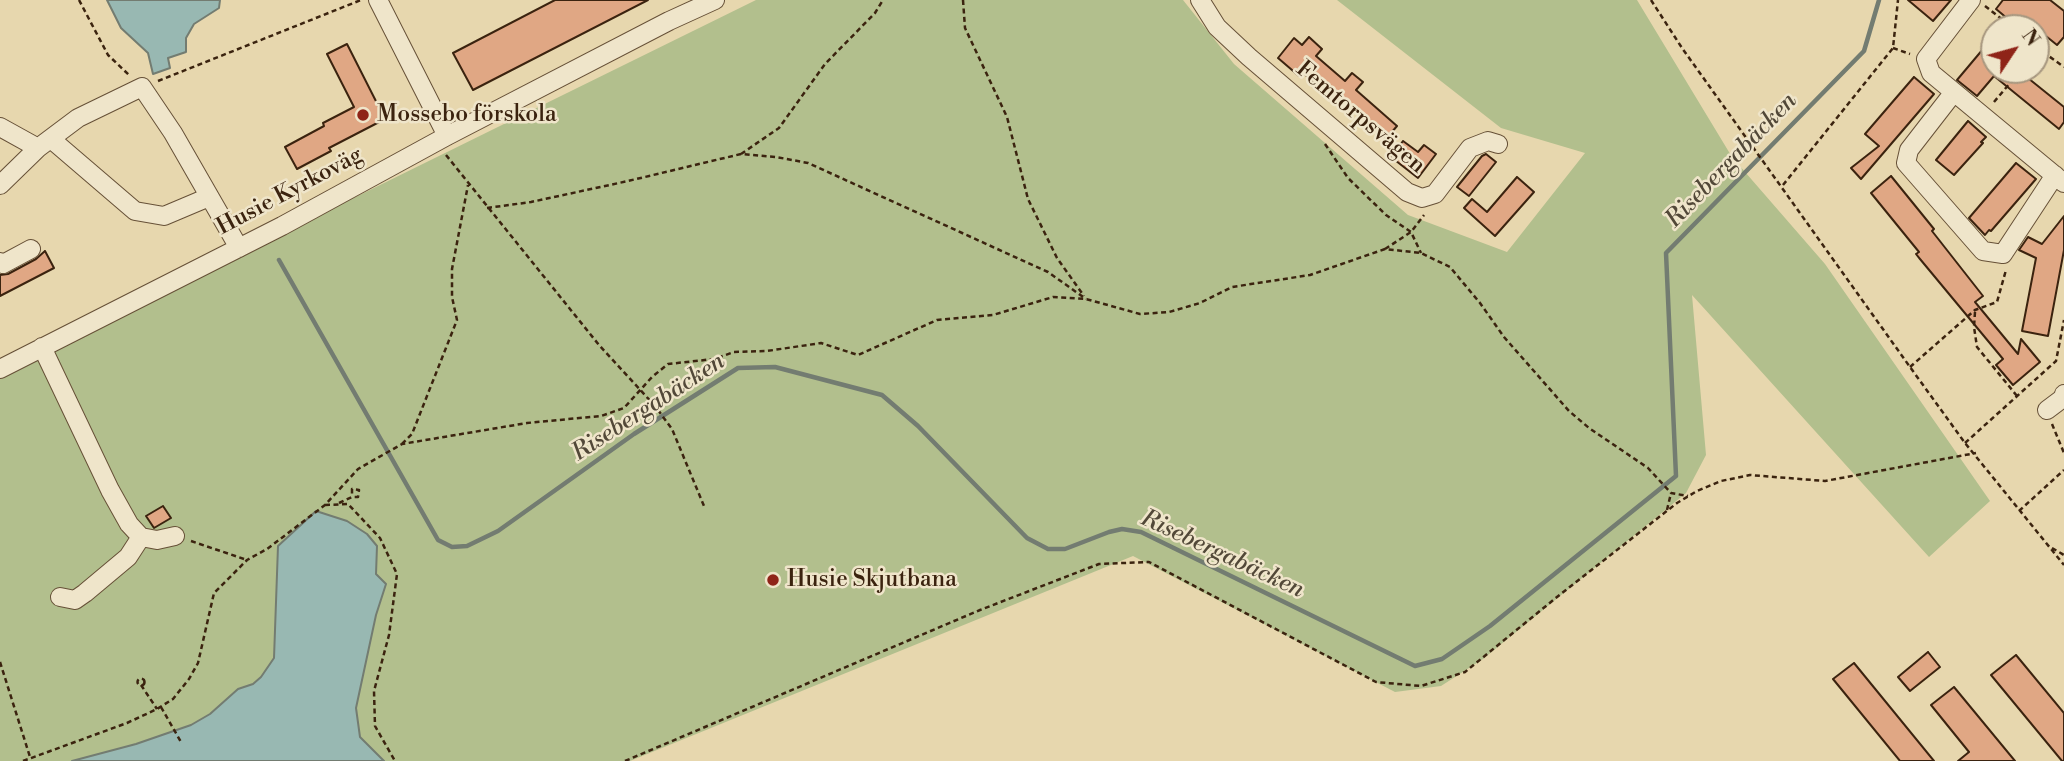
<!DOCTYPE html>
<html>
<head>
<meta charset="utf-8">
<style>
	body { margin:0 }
	#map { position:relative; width:2064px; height:761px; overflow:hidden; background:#e7d7ae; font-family:"Libre Bodoni",serif }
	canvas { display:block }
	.north { position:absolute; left:1980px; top:14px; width:70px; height:70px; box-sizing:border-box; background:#efe5ca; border:2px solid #a7977f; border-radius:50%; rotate:54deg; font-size:19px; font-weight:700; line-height:28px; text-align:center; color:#3b230f }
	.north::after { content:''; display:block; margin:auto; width:24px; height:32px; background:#8f2418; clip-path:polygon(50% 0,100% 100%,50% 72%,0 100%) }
</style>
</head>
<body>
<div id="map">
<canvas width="2064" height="761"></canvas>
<div class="north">N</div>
</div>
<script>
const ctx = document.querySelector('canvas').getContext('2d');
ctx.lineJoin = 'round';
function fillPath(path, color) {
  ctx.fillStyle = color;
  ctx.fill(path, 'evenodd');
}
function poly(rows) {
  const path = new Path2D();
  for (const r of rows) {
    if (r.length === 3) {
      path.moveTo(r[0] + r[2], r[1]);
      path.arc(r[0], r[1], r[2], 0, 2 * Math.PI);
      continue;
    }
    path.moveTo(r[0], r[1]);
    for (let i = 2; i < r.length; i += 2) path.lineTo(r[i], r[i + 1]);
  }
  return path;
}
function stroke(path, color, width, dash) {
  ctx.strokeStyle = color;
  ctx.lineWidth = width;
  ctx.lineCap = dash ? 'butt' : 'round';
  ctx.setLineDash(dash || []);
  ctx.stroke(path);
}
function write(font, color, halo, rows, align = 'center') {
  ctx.font = font + ' "Libre Bodoni",serif';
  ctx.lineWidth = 5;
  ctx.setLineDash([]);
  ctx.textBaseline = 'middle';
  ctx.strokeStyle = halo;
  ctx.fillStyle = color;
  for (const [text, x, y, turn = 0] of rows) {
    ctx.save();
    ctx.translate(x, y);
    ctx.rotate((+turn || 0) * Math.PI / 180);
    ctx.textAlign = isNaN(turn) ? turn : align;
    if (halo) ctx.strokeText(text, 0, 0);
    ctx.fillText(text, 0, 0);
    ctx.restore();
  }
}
const green = poly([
	[756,0,1183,0,1234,64,1408,215,1507,252,1585,153,1501,128,1337,0,1637,0,1732,157,1825,264,1990,501,1929,557,1692,295,1706,455,1686,493,1483,659,1441,686,1395,692,1133,556,630,761,0,761,0,372]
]);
const water = poly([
	[107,0,220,0,219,8,194,24,186,38,186,52,168,58,170,68,153,74,148,53,121,28,107,0],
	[316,511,347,521,367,534,377,546,376,574,386,584,376,615,356,708,360,737,384,761,72,761,136,744,191,725,210,714,238,689,253,684,261,677,274,658,278,546,316,511]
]);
const stream = poly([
	[279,260,438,540,452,547,467,546,498,531,634,434,738,368,775,367,882,395,918,426,1027,538,1048,549,1065,549,1109,532,1122,529,1141,532,1415,666,1442,659,1490,626,1676,476,1666,253,1864,51,1879,0]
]);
const building = poly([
	[555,0,648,0,473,90,453,53,555,0],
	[1908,0,1951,0,1933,21,1908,0],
	[2003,0,2050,0,2064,11,2064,37,2057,45,2036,28,2000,28,2008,19,1996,9,2003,0],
	[1994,36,1994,70,2018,70,2064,107,2064,122,2059,129,1994,76,1977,96,1957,80,1994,36],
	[1309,37,1322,49,1316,56,1345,81,1352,73,1363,82,1356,90,1397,126,1386,139,1345,103,1342,106,1302,72,1299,76,1278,58,1294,38,1302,45,1309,37],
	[347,44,385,119,329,148,331,151,297,169,285,147,324,126,323,123,354,107,327,54,347,44],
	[1914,77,1934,94,1861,179,1851,168,1879,146,1865,134,1914,77],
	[1968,121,1986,137,1981,142,1983,143,1954,175,1936,160,1968,121],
	[1403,141,1418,152,1424,145,1436,154,1418,178,1391,157,1403,141],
	[1486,154,1496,162,1469,196,1457,187,1482,156,1486,154],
	[2016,163,2036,179,1991,231,1989,230,1985,235,1969,218,2016,163],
	[1891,176,1934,229,1932,231,1983,296,1975,302,2018,354,2021,339,2040,362,2013,385,1996,365,2003,359,1920,259,1916,254,1919,252,1871,193,1891,176],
	[1517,177,1534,192,1495,236,1464,208,1472,199,1487,212,1517,177],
	[2064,216,2064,250,2048,336,2022,331,2036,258,2019,250,2028,237,2042,244,2064,216],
	[45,251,54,268,0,296,0,275,8,274,36,259,45,251],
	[163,506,171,518,154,528,146,516,163,506],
	[1928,652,1940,667,1910,691,1898,677,1928,652],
	[2016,655,2064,713,2064,761,2062,761,1991,675,2016,655],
	[1854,663,1934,761,1900,761,1833,679,1854,663],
	[1954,687,2015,761,1958,761,1969,752,1931,705,1954,687]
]);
const path = poly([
	[79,0,108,55,129,75],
	[963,0,965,28,1007,117,1028,199,1057,258,1084,296],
	[1651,0,1682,48,1910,367,1965,443,2064,565],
	[1985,6,2013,28],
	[2036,47,2064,67],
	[1893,48,1910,54],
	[158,81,361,0],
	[1994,102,2021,70],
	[1325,144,1348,178,1386,215,1411,232,1421,253],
	[741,154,779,128,825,64,875,13,883,0],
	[446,155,599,345,655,406,672,429,704,506],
	[1783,185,1893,48,1898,0],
	[487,208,531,202,628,181,741,154,776,157,808,163,1048,272,1086,299],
	[1385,249,1411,232,1424,215],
	[1975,312,1974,327,1977,347,2017,396],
	[1910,367,1975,310,1997,302,2006,270],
	[2052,424,2064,453],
	[1965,443,2056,361,2064,320],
	[402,444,412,434,457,320,452,297,452,269,468,185],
	[339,503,352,497,358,497,359,490,352,489,352,497],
	[325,505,348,504,380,538,397,574,389,635,374,691,375,726,395,761],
	[1667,510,1671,493],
	[2019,511,2064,470],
	[191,541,247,560],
	[2052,548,2064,555],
	[0,662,30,757],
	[141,682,3.5],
	[141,685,157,709],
	[161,707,181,742],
	[23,761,127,723,157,709,173,699,189,679,198,663,214,593,247,560,267,549,325,505,358,469,402,444,527,423,601,416,624,408,652,377,668,364,714,359,734,352,767,351,821,343,858,355,937,320,993,315,1053,297,1086,299,1140,314,1169,312,1200,303,1232,287,1310,275,1385,249,1421,253,1450,267,1480,303,1504,337,1569,411,1589,428,1648,468,1671,493,1688,496],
	[625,761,980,610,1099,564,1149,562,1376,682,1421,686,1465,672,1557,597,1677,503,1697,491,1721,481,1750,475,1825,481,1976,453]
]);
const minor = poly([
	[378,0,447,136],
	[1200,0,1217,27,1249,57,1407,192,1422,198,1435,194,1470,148,1488,141,1498,144],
	[1971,0,1926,59,1931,73,2064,183],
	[1954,92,1909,150,1906,163,1983,251,2003,254,2055,175],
	[0,127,38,148],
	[51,139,135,211,164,216,209,197],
	[0,185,38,148,78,118,142,87,173,133,239,248],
	[0,262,3,264,31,249],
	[42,347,110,490,129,524,141,537,157,540,175,536],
	[0,369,282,226,447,136,669,21,715,0],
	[2047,410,2063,398,2064,394],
	[60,597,75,600,85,593,128,557,141,537]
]);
const markers = [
	[363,115,7,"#8f2418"],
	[773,580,7,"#8f2418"]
];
const poiNames = [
	["Mossebo förskola",377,115],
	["Husie Skjutbana",787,580]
];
const streetNames = [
	["Femtorpsvägen",1360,118,40],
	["Husie Kyrkoväg",290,192,-28]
];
const waterNames = [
	["Risebergabäcken",1732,161,-46],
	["Risebergabäcken",649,408,-33],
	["Risebergabäcken",1222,555,25]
];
fillPath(green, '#b2bf8d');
fillPath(water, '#98b8b2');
stroke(water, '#737c71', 2);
stroke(stream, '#737c71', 4.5);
fillPath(building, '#e0a784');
stroke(building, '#3b230f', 2);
stroke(minor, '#665037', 20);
stroke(path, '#3b230f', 2.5, [5, 3.5]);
stroke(minor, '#efe5ca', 18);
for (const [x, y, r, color] of markers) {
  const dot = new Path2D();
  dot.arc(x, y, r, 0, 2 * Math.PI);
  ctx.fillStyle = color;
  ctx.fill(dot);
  stroke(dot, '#efe5ca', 2.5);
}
write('23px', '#3b230f', '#efe5ca', poiNames, 'left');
write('23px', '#3b230f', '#efe5ca', streetNames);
write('italic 24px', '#524838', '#efe5ca', waterNames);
</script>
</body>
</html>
